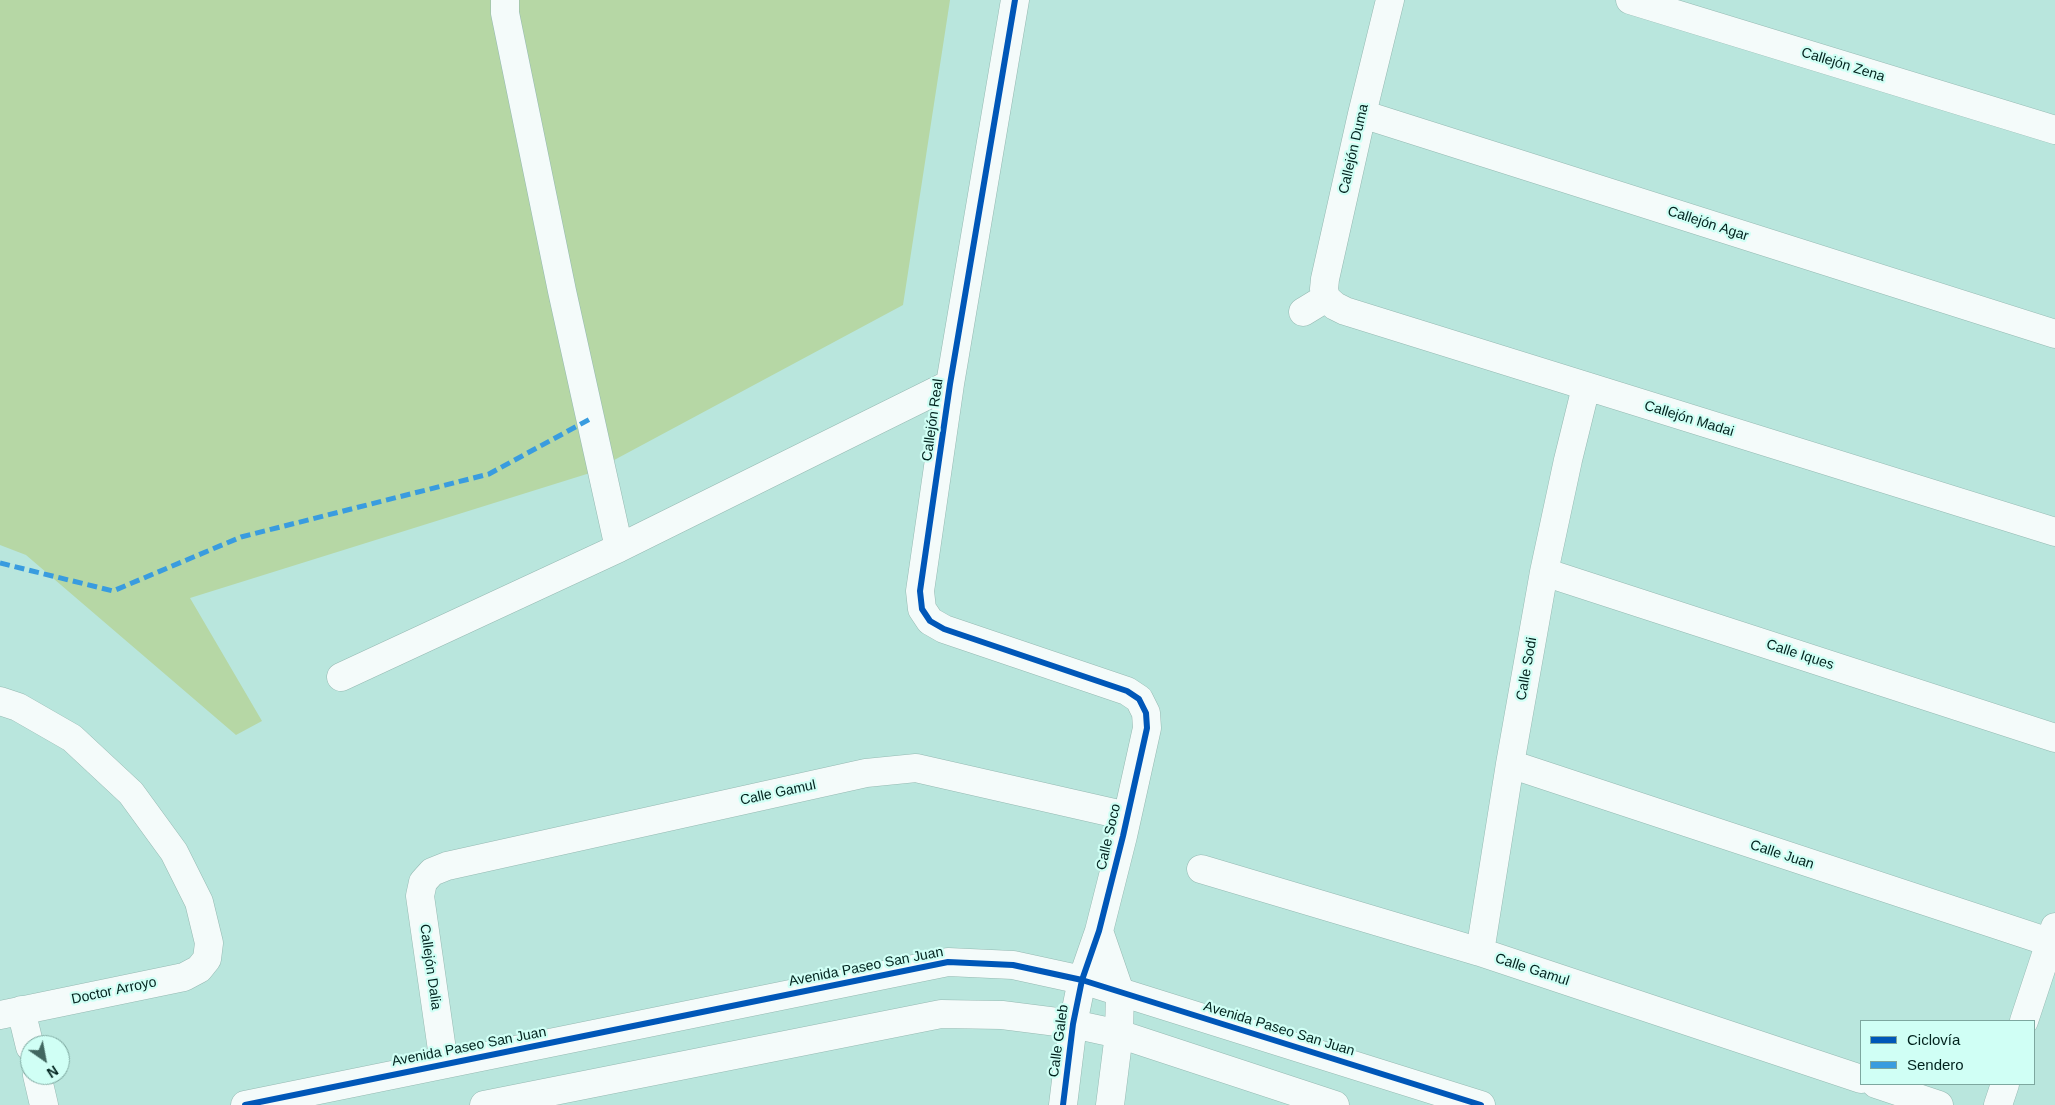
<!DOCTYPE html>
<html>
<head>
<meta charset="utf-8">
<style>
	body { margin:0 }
	#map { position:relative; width:2055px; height:1105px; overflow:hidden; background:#b9e6dd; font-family:Helvetica,sans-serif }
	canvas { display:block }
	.legend { position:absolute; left:1860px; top:1020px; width:175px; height:65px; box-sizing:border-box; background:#d0fff5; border:1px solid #7da79f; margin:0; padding:6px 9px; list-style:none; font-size:15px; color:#00221d }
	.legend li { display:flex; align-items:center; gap:10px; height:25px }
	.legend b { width:25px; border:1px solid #7da79f }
	.north { position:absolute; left:20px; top:1035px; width:50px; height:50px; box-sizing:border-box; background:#d0fff5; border:1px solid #7da79f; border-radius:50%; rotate:147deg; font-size:14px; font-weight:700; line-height:20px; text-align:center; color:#00221d }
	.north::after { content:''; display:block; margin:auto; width:18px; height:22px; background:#416760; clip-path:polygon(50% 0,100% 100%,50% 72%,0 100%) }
</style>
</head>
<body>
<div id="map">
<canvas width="2055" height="1105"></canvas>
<ul class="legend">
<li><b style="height:6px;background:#0057b8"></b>Ciclovía</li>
<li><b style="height:6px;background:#399cdf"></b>Sendero</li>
</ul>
<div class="north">N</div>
</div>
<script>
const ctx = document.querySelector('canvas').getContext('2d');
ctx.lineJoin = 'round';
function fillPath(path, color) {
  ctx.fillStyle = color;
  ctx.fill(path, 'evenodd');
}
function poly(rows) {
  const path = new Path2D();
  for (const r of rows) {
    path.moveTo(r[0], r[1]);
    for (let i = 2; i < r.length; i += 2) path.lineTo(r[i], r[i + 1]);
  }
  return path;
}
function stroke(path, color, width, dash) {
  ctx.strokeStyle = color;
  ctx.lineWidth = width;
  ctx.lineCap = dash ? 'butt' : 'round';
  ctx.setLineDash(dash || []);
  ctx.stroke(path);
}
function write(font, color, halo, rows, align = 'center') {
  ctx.font = font + ' Helvetica,sans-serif';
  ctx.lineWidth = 4.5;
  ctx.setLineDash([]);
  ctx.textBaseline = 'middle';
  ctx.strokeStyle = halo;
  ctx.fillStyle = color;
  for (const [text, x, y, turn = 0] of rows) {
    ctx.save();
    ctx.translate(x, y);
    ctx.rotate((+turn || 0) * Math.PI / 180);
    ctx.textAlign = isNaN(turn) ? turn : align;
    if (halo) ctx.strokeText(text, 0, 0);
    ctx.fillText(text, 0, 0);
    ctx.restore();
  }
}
const green = poly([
	[0,0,950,0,903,305,590,473,190,598,262,721,236,735,26,555,0,545]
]);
const minor = poly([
	[505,0,505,13,562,291,619,548],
	[1015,0,950,384,920,591,922,609,930,621,944,629,1127,691,1139,699,1146,713,1147,728,1123,836,1099,931,1082,980,1073,1024,1063,1105],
	[1630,0,2055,130],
	[1362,114,2055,334],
	[1326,298,1335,306,1345,311,2055,532],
	[1326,298,1324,289,1325,279,1362,114,1390,0],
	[1303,312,1326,298],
	[1544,572,2055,738],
	[341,677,619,548,950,384],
	[0,701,18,707,72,738,131,793,174,852,199,902,209,943,207,959,199,969,184,977,0,1015],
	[1510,764,2055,944],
	[1201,869,1480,952,1861,1079],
	[1099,931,1120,992,1119,1034,1110,1105],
	[1480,952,1510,764,1544,572,1568,460,1586,387],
	[21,1010,30,1047],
	[2024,1021,2055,927],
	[444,1064,420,896,423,882,432,872,447,866,866,773,916,768,1127,816],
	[37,1075,44,1105],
	[1876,1084,1939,1105],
	[1998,1105,2005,1084]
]);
const tertiary = poly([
	[245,1105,948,962,1013,965,1082,980,1481,1105],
	[484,1105,941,1014,1002,1015,1073,1024,1119,1034,1335,1105]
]);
const quiet = poly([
	[0,563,113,591,241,537,489,474,590,419]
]);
const cycleway = poly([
	[1015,0,950,384,920,591,922,609,930,621,944,629,1127,691,1139,699,1146,713,1147,728,1123,836,1099,931,1082,980,1073,1024,1063,1105],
	[245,1105,948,962,1013,965,1082,980,1481,1105]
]);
const streetNames = [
	["Callejón Zena",1843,65,17],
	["Callejón Duma",1354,149,-77],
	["Callejón Agar",1708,224,18],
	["Callejón Madai",1689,419,17],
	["Callejón Real",933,420,-82],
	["Calle Iques",1800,655,18],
	["Calle Sodi",1527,669,-80],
	["Calle Gamul",778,793,-12],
	["Calle Soco",1109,837,-77],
	["Calle Juan",1782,855,18],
	["Callejón Dalia",430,967,82],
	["Avenida Paseo San Juan",866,967,-11],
	["Calle Gamul",1532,970,18],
	["Doctor Arroyo",114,991,-12],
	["Avenida Paseo San Juan",1279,1029,17],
	["Calle Galeb",1059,1041,-82],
	["Avenida Paseo San Juan",469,1047,-11]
];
fillPath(green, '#b6d7a5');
stroke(minor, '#95b9b2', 29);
stroke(tertiary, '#95b9b2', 29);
stroke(minor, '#f4fbfa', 28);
stroke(tertiary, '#f4fbfa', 28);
stroke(quiet, '#399cdf', 5, [10, 5]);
stroke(cycleway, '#0057b8', 6);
write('14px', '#00221d', '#d0fff5', streetNames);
</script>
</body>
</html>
